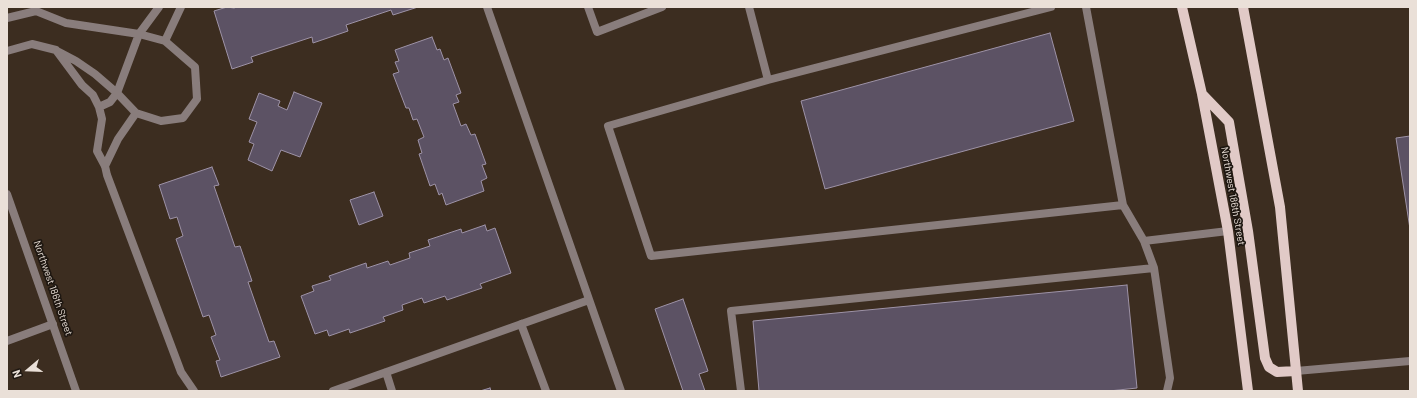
<!DOCTYPE html>
<html>
<head>
<meta charset="utf-8">
<style>
	body { margin:0 }
	#map { position:relative; width:1417px; height:398px; overflow:hidden; background:#3c2d20; font-family:Barlow,sans-serif }
	canvas { display:block }
	.frame { position:absolute; inset:0; border:8px solid #eae0d8; pointer-events:none }
	.north { position:absolute; left:8px; top:350px; width:40px; height:40px; -webkit-text-stroke:3px #1e1711; paint-order:stroke; rotate:251deg; font-size:11px; font-weight:700; line-height:16px; text-align:center; color:#eae0d8 }
	.north::after { content:''; display:block; margin:auto; width:14px; height:18px; background:#eae0d8; clip-path:polygon(50% 0,100% 100%,50% 72%,0 100%) }
</style>
</head>
<body>
<div id="map">
<canvas width="1417" height="398"></canvas>
<div class="frame"></div>
<div class="north">N</div>
</div>
<script>
const ctx = document.querySelector('canvas').getContext('2d');
ctx.lineJoin = 'round';
function fillPath(path, color) {
  ctx.fillStyle = color;
  ctx.fill(path, 'evenodd');
}
function poly(rows) {
  const path = new Path2D();
  for (const r of rows) {
    path.moveTo(r[0], r[1]);
    for (let i = 2; i < r.length; i += 2) path.lineTo(r[i], r[i + 1]);
  }
  return path;
}
function stroke(path, color, width, dash) {
  ctx.strokeStyle = color;
  ctx.lineWidth = width;
  ctx.lineCap = dash ? 'butt' : 'round';
  ctx.setLineDash(dash || []);
  ctx.stroke(path);
}
function write(font, color, halo, rows, align = 'center') {
  ctx.font = font + ' Barlow,sans-serif';
  ctx.lineWidth = 3.5;
  ctx.setLineDash([]);
  ctx.textBaseline = 'middle';
  ctx.strokeStyle = halo;
  ctx.fillStyle = color;
  for (const [text, x, y, turn = 0] of rows) {
    ctx.save();
    ctx.translate(x, y);
    ctx.rotate((+turn || 0) * Math.PI / 180);
    ctx.textAlign = isNaN(turn) ? turn : align;
    if (halo) ctx.strokeText(text, 0, 0);
    ctx.fillText(text, 0, 0);
    ctx.restore();
  }
}
const building = poly([
	[227,7,234,8,237,7,418,7,393,15,391,10,346,25,348,31,313,43,312,37,251,57,253,62,232,69,214,11,227,7],
	[1050,33,1074,121,825,189,801,101,1050,33],
	[432,37,437,50,440,49,444,60,448,58,461,93,456,95,459,102,453,104,461,126,466,124,471,135,475,134,486,164,482,165,487,178,481,181,484,191,446,205,442,193,439,195,435,184,430,186,419,154,422,153,418,140,424,137,417,119,413,120,409,108,406,108,393,74,399,72,395,62,399,61,395,50,432,37],
	[294,92,322,103,300,157,281,150,272,171,248,160,254,144,249,142,257,122,249,119,259,93,280,101,278,106,287,110,294,92],
	[1410,136,1410,229,1396,138,1410,136],
	[212,167,219,185,214,186,235,247,240,246,252,281,248,282,269,342,274,341,280,357,221,377,216,361,220,360,211,337,216,335,209,315,203,317,176,239,183,236,177,217,170,219,159,185,212,167],
	[374,192,383,216,359,225,350,200,374,192],
	[485,225,487,231,495,228,511,273,480,284,482,288,447,300,445,296,424,303,422,298,402,305,403,310,383,317,385,321,350,333,349,329,329,336,327,330,315,334,301,296,314,291,312,286,331,280,329,276,366,263,367,268,388,261,390,265,410,258,409,253,430,246,428,240,461,229,462,233,485,225],
	[1127,285,1137,388,1109,391,759,391,753,321,1127,285],
	[683,299,708,371,699,374,705,391,683,391,655,309,683,299],
	[490,388,491,391,480,391,490,388]
]);
const service = poly([
	[487,7,621,391],
	[588,7,597,32,662,7],
	[749,7,768,80],
	[1051,7,768,80,608,126,651,256,1123,205,1086,7],
	[7,18,36,11,66,23,139,34,165,41,195,67,197,99,183,118,161,121,136,113,117,93,95,74,76,61,59,52],
	[165,41,181,7],
	[7,51,32,44,56,50,82,85,93,95,99,107,102,119,97,151,105,166,107,175,181,372,194,391],
	[99,107,110,102,117,93,139,34,159,7],
	[105,166,118,139,136,113],
	[1123,205,1144,241,1154,268,1170,378,1167,391],
	[1144,241,1228,231],
	[521,324,546,391],
	[1296,371,1410,361],
	[386,372,392,391],
	[333,391,589,300],
	[741,391,731,311,1154,268]
]);
const minor = poly([
	[7,341,53,324]
]);
const tertiary = poly([
	[7,194,76,391]
]);
const primary = poly([
	[1182,7,1202,94,1228,231,1248,391],
	[1243,7,1280,207,1298,391],
	[1202,94,1229,122,1248,231,1265,358,1269,367,1277,372,1296,371]
]);
const streetNames = [
	["Northwest 186th Street",1233,196,80],
	["Northwest 186th Street",53,288,71]
];
fillPath(building, '#5c5264');
stroke(building, '#9e93a7', 1);
stroke(service, '#897d7c', 8);
stroke(minor, '#897d7c', 8);
stroke(tertiary, '#897d7c', 8);
stroke(primary, '#e1cac7', 10);
write('10px', '#eae0d8', '#1e1711', streetNames);
</script>
</body>
</html>
